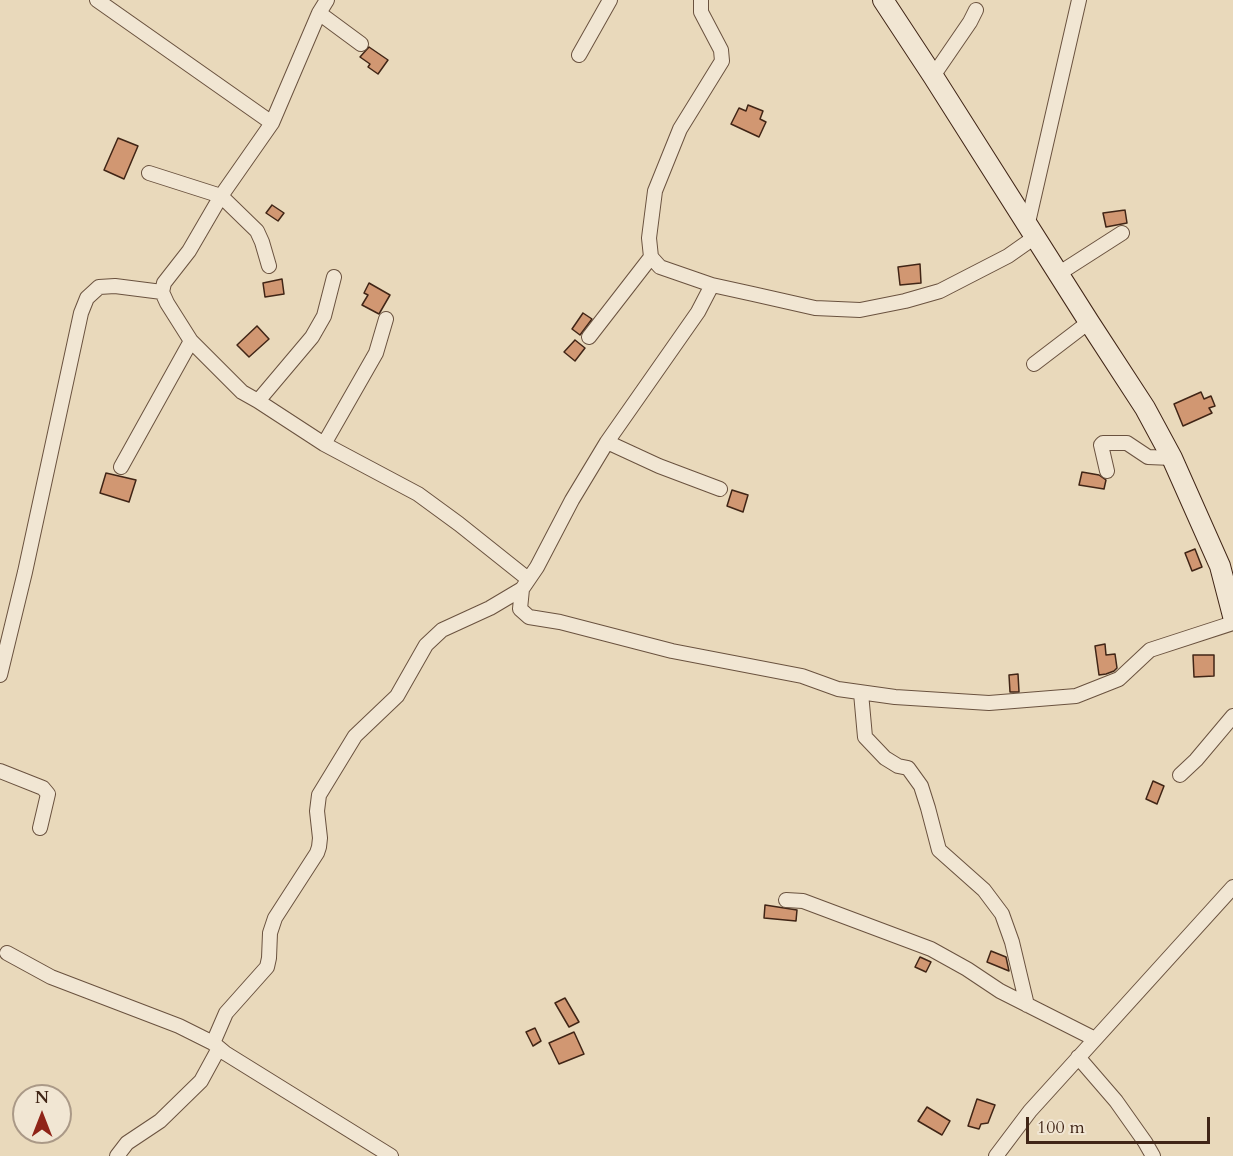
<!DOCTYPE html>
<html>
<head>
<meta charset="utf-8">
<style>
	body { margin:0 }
	#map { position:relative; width:1233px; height:1156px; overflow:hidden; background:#e9d9bb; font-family:Cardo,serif }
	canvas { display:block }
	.north { position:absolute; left:12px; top:1084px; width:60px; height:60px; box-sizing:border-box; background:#f1e6d3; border:2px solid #aa9987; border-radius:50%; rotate:0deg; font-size:16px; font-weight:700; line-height:24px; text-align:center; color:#402516 }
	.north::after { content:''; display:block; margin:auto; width:21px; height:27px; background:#8f2418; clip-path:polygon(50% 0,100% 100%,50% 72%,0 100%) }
	.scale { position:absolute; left:1026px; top:1117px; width:184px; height:27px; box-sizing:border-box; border:3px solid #402516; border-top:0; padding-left:8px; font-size:18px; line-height:21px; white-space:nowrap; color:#402516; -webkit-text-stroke:4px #f1e6d3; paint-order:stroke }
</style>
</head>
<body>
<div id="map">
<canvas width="1233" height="1156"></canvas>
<div class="north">N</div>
<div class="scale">100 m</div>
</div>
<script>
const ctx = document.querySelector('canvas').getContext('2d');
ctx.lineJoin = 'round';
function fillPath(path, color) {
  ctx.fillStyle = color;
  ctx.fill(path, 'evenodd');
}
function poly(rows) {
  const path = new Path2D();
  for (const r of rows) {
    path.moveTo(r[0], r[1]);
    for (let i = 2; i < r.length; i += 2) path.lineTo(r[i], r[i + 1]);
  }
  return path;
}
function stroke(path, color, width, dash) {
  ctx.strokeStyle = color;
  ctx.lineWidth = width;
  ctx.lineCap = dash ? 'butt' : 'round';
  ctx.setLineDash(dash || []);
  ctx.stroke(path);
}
const building = poly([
	[369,47,388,60,378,74,368,67,370,64,360,57,369,47],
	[748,105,763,111,760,119,766,122,759,137,731,124,739,108,746,111,748,105],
	[118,138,138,146,124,179,104,170,118,138],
	[272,205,284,213,278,221,266,213,272,205],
	[1125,210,1127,223,1106,227,1103,213,1125,210],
	[920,264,921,283,900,285,898,267,920,264],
	[282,279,284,294,265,297,263,283,282,279],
	[369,283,390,295,379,314,362,305,368,295,364,293,369,283],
	[583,313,592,319,580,335,572,329,583,313],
	[257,326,269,339,249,357,237,345,257,326],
	[575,340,585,348,575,361,564,352,575,340],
	[1201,392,1204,399,1211,396,1215,406,1209,408,1212,413,1183,426,1174,404,1201,392],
	[1082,472,1099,475,1106,480,1104,489,1079,485,1082,472],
	[106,473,136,480,129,502,100,493,106,473],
	[732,490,748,495,743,512,727,506,732,490],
	[1195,549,1202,567,1192,571,1185,553,1195,549],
	[1105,644,1106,655,1115,654,1117,668,1114,671,1106,674,1099,675,1095,646,1105,644],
	[1193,655,1214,655,1214,676,1194,677,1193,655],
	[1018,674,1019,692,1010,692,1009,675,1018,674],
	[1153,781,1164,786,1157,804,1146,799,1153,781],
	[765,905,797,910,796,921,764,918,765,905],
	[991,951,1006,957,1009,971,987,962,991,951],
	[920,957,931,962,926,972,915,967,920,957],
	[565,998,579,1022,569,1027,555,1003,565,998],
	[535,1028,541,1041,533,1046,526,1032,535,1028],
	[574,1032,584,1054,559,1064,549,1043,574,1032],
	[977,1099,995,1105,988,1123,981,1124,979,1129,968,1126,977,1099],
	[927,1107,950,1121,942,1135,918,1121,927,1107]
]);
const street = poly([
	[97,0,272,123],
	[327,0,319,13,272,123,221,196,189,251,164,283,162,292,167,303,191,341,242,392,258,401,324,444,418,494,459,524,528,579],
	[701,0,701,12,721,50,722,61,680,129,655,191,649,238,651,257,660,267,712,285,753,294,815,308,860,310,905,301,940,291,1008,256,1035,237],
	[319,13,361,44],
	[579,55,610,0],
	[933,76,970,22,976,10],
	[149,173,221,196,257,231,262,242,269,266],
	[1027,227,1079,0],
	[1058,274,1122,233],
	[712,285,698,312,607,442,572,500,537,567,522,589,520,609,529,617,560,622,672,651,802,676,838,689,895,697,989,703,1076,696,1119,679,1150,650,1233,623],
	[589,337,651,257],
	[1034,364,1089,322],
	[258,401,312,337,324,316,334,277],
	[607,442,659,466,720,489],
	[324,444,376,353,386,319],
	[121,467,191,341],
	[1107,471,1101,445,1103,443,1127,443,1148,457,1172,458],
	[0,675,25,572,81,313,87,298,99,287,115,286,162,292],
	[861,693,865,737,885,758,898,766,908,768,921,786,928,808,939,850,984,890,1002,914,1012,942,1027,1005],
	[0,771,43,788,48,794,40,828],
	[1180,775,1196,760,1233,716],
	[786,900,803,901,931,949,967,969,1000,991,1095,1039],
	[7,953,51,977,179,1026,213,1043],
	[1078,1057,1116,1101,1145,1142,1153,1156],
	[117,1156,127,1143,160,1121,201,1081,219,1048],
	[391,1156,225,1053,213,1043,226,1013,267,967,269,958,270,933,275,918,317,853,319,847,320,838,317,811,319,795,355,736,397,696,426,645,442,630,490,608,522,589],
	[996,1156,1030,1111,1233,887]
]);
const secondary = poly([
	[883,0,933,76,1089,322,1145,408,1172,458,1220,566,1233,616]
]);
fillPath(building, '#d19772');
stroke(building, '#402516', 1.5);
stroke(street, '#6a523f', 16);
stroke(secondary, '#402516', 22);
stroke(street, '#f1e6d3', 14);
stroke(secondary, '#f1e6d3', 20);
</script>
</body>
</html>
